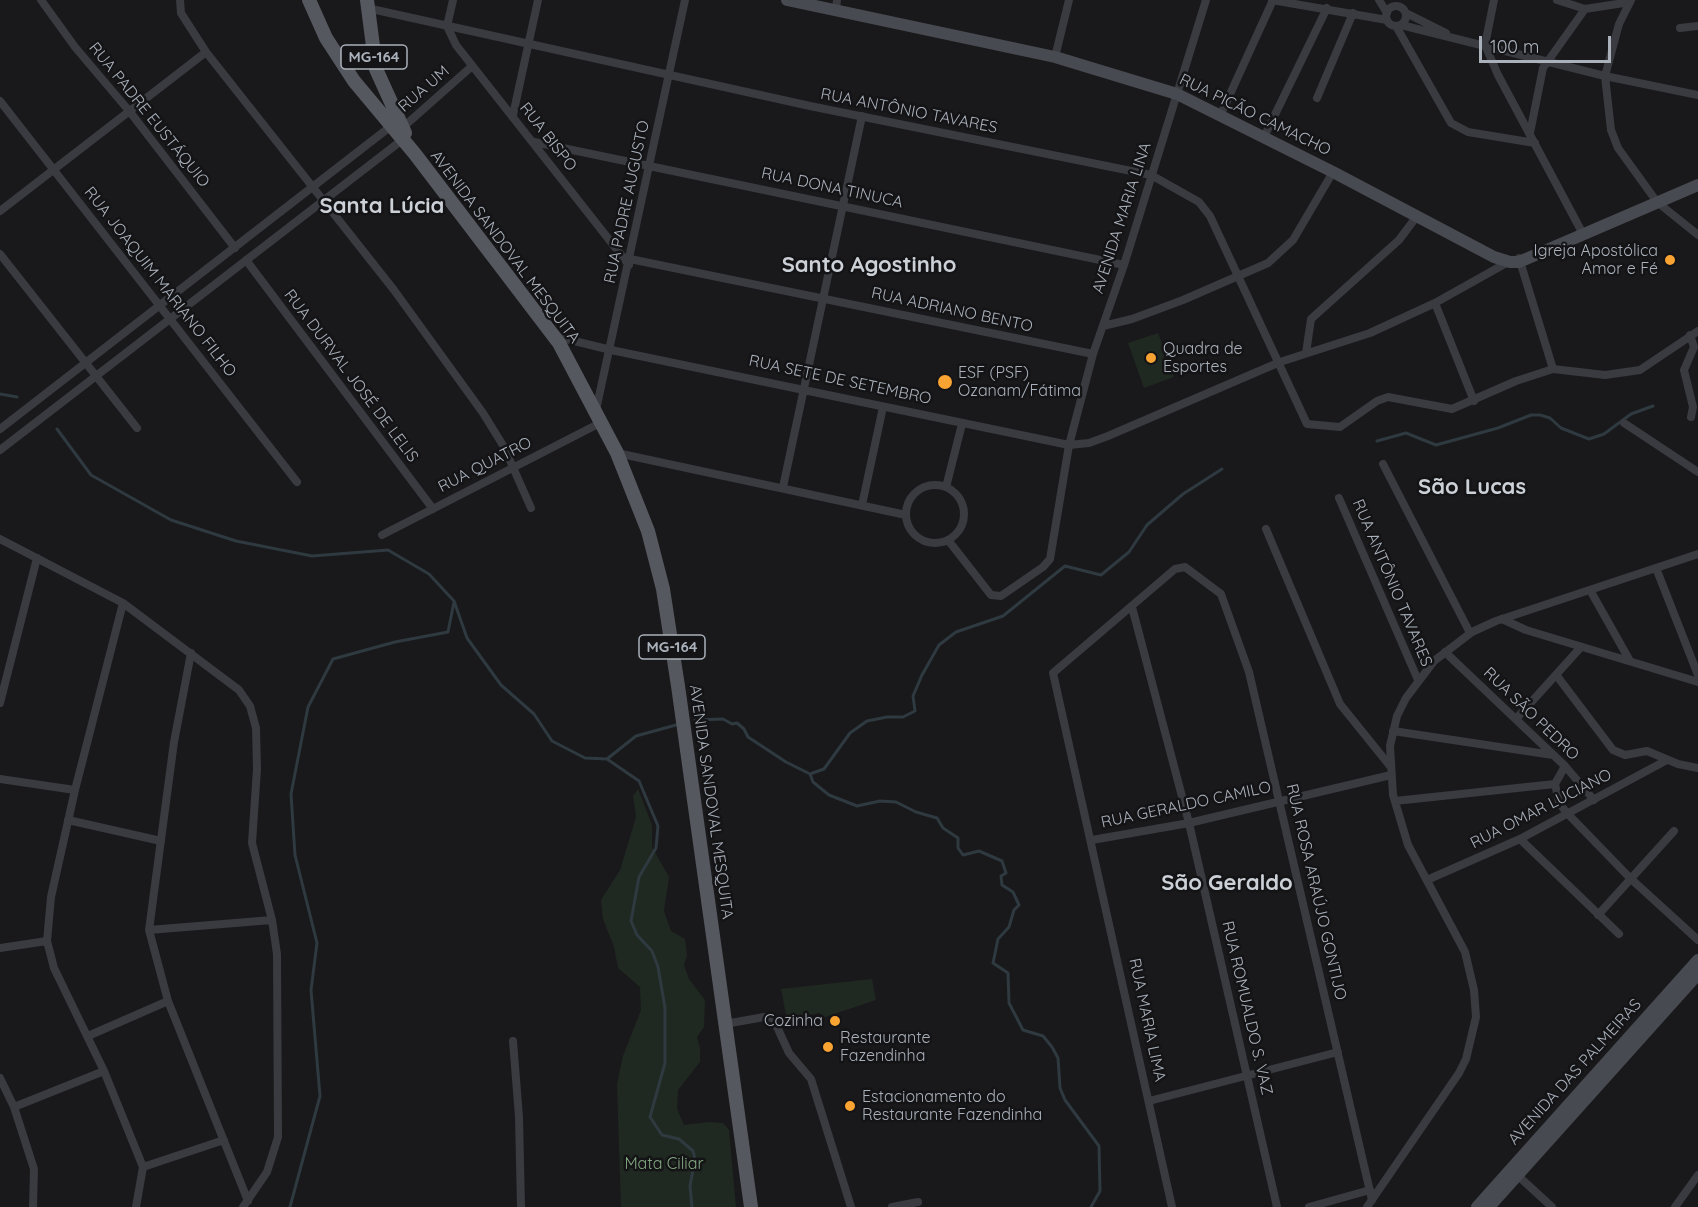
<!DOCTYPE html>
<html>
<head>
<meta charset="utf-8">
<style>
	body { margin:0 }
	#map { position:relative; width:1698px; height:1207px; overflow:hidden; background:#19191b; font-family:Quicksand,sans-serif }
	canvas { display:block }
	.scale { position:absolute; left:1479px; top:36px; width:132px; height:27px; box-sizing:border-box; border:3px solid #aab1bb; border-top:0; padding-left:8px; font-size:18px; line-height:21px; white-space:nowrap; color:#aab1bb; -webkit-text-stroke:4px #141416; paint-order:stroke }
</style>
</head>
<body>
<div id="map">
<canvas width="1698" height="1207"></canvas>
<div class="scale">100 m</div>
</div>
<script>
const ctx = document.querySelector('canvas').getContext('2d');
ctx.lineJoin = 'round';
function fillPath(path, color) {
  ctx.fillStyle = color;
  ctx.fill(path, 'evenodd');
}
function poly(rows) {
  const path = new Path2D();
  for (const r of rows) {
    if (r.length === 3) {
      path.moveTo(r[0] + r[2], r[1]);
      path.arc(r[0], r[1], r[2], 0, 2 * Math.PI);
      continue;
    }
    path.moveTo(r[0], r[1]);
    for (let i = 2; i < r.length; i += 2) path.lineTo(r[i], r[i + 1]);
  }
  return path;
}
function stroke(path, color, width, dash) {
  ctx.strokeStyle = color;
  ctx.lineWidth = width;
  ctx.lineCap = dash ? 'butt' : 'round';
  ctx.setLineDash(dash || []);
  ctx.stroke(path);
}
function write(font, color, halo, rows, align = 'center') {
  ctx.font = font + ' Quicksand,sans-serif';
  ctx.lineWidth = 5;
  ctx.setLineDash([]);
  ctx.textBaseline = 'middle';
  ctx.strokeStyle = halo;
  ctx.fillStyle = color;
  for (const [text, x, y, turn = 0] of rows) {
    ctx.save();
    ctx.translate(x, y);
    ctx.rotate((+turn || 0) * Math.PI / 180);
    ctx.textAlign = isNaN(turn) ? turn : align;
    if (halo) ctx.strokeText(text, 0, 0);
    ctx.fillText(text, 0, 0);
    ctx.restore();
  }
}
const green = poly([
	[1158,333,1174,377,1144,388,1128,343],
	[638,789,652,825,652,847,669,877,664,911,671,931,685,939,687,955,684,965,689,979,705,1000,704,1027,697,1037,700,1048,700,1062,678,1090,677,1109,684,1125,709,1122,723,1123,729,1130,736,1207,621,1207,617,1084,623,1056,641,1010,640,987,618,968,614,947,603,919,601,900,620,870,636,817,633,796],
	[872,979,876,1000,825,1017,819,1013,787,1020,781,989]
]);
const stream = poly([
	[0,394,17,397],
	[57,429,91,475,171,520,236,541,312,556,388,550,429,574,454,601,467,638,501,685,534,714,552,741,585,758,607,759,636,736,676,725],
	[1377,441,1406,433,1436,445,1498,428,1531,415,1540,415,1550,418,1561,428,1589,439,1604,434,1631,414,1653,406],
	[695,720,723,719,732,724,737,723,744,729,748,737,786,762,810,774,813,782,829,795,857,806,880,801,896,802,916,812,937,818,943,828,958,838,958,848,963,855,979,851,1002,861,1006,873,1001,876,1002,885,1013,892,1019,905,1014,910,1009,927,998,939,993,963,1008,973,1009,1003,1023,1030,1043,1036,1052,1047,1058,1058,1060,1088,1065,1100,1099,1146,1100,1191,1091,1207],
	[607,759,639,781,658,826,656,848,639,877,631,921,637,935,652,951,658,967,665,1008,665,1063,650,1117,662,1135,679,1139,693,1151,695,1159,690,1186,692,1207],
	[810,774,824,769,850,733,867,721,887,717,903,717,915,711,913,696,922,675,939,645,956,632,1003,616,1065,566,1101,575,1129,552,1147,525,1183,494,1222,469],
	[290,1207,320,1096,311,990,317,943,295,855,291,794,308,707,333,659,395,642,448,632,454,602]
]);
const street = poly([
	[41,0,75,47,130,112,235,248],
	[180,0,181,13,206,52,394,290,483,413,504,447,531,508],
	[453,0,447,26,456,45,629,265],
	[1272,0,1387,20],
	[1379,0,1387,13],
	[1494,0,1485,45,1498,75,1583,234],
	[1557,0,1585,9,1630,2],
	[1631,0,1619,24,1605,76,1611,130,1618,148,1657,202,1698,235],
	[1396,16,10],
	[367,8,810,106,1151,175,1199,202,1210,216,1307,424,1340,427,1377,401,1388,397,1452,409,1516,381,1553,369,1605,375,1640,370,1698,331],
	[836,9,837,0],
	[1406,13,1446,33],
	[1401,25,1605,76,1698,95],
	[1396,26,1451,123,1468,132,1535,143],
	[1680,28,1698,26],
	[1055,57,1069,0],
	[1317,98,1353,13],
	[0,101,297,482],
	[513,115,538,0],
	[1220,116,1273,0],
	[401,129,471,67],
	[1530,133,1543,68,1585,9],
	[1264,137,1327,8],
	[534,142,1124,265],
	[0,211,206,52],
	[0,254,137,428],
	[1519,258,1553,369],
	[630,259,1093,354],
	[246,260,433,509],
	[1435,303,1474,401],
	[1103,326,1132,319,1183,300,1268,263,1293,240,1333,172],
	[1690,335,1694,347,1684,370,1693,407,1691,417],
	[554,336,611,350,1069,445,1089,443,1108,436,1280,362,1370,333,1435,303,1510,261],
	[1306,353,1311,319,1399,240,1417,216],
	[596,410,685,0],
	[1624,423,1698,472],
	[0,429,395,123],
	[0,450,406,137],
	[617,453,906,515],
	[1383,464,1470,633],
	[935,514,29],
	[783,487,862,116],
	[946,487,962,424],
	[1339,498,1418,680],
	[862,505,883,407],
	[1266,529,1340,704,1390,766],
	[382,535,602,422],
	[0,539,123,603,239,690,250,706,256,728,257,769,252,843,272,920,277,954,278,1137,267,1172,243,1207],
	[948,540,991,595,1001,596,1043,567,1050,559,1069,445,1093,354,1124,265,1206,0],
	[1656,568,1698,675],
	[1590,590,1630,661],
	[123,603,75,790,51,897,47,941,54,968,104,1071,143,1167,136,1207],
	[1132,607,1189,823,1277,1207],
	[1502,619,1526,630,1698,682],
	[1445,652,1565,766,1594,800],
	[191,653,174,742,149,930,168,1001,248,1201],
	[1557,676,1613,750,1625,755,1647,751,1678,764,1698,768],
	[0,703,37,558],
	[1516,719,1581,647],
	[1393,731,1553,755],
	[1565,766,1555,784,1559,802,1566,812,1630,878,1698,940],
	[0,779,75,790],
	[1395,801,1555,784],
	[68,820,161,841],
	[1520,839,1619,934],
	[1092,840,1189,823,1391,775],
	[1427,880,1520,839,1667,760],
	[1598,915,1674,831],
	[149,930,272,920],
	[0,948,47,941],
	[725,1024,764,1017,773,1018,789,1053,811,1079,851,1207],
	[88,1036,168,1001],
	[513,1041,519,1117,521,1207],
	[0,1078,14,1107,34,1169,33,1207],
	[1149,1101,1338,1052],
	[14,1107,104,1071],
	[143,1167,224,1140],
	[1515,1173,1552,1207],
	[892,1207,918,1202],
	[1172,1207,1053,673,1175,569,1185,567,1221,594,1249,672,1372,1200],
	[1309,1207,1370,1190],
	[1367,1207,1459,1073,1466,1059,1476,1017,1474,990,1465,952,1408,845,1393,795,1390,746,1397,716,1406,698,1434,661,1472,632,1496,621,1698,554],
	[1675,1207,1698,1175]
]);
const secondary = poly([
	[787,0,1055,57,1177,94,1333,172,1494,257,1510,262,1519,262,1698,185],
	[1477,1207,1698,960],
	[1489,1207,1698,974]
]);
const primary = poly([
	[309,0,326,38,354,81,415,154,559,343,617,453,648,531,663,589,678,686,751,1207],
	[367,0,376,69,405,133]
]);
const markers = [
	[1670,260,6,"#f9a432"],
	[1151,358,6,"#f9a432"],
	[945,382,8,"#f9a432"],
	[835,1021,6,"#f9a432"],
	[828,1047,6,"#f9a432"],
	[850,1106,6,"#f9a432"]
];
const shields = [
	[374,57,66],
	[672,647,66]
];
const shieldNames = [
	["MG-164",374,57],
	["MG-164",672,647]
];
const streetNames = [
	["RUA UM",424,89,-41],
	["RUA ANTÔNIO TAVARES",909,111,11],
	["RUA PADRE EUSTÁQUIO",149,115,51],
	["RUA PICÃO CAMACHO",1255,115,26],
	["RUA BISPO",548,137,52],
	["RUA DONA TINUCA",832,188,12],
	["RUA PADRE AUGUSTO",627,202,-78],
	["AVENIDA MARIA LINA",1122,218,-72],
	["AVENIDA SANDOVAL MESQUITA",505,247,53],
	["RUA JOAQUIM MARIANO FILHO",160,282,52],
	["RUA ADRIANO BENTO",952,310,12],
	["RUA DURVAL JOSÉ DE LELIS",351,376,53],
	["RUA SETE DE SETEMBRO",840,380,12],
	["RUA QUATRO",485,465,-27],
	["RUA ANTÔNIO TAVARES",1392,583,67],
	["RUA SÃO PEDRO",1531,714,44],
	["AVENIDA SANDOVAL MESQUITA",711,802,82],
	["RUA GERALDO CAMILO",1186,805,-12],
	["RUA OMAR LUCIANO",1541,809,-27],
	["RUA ROSA ARAÚJO GONTIJO",1316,892,77],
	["RUA ROMUALDO S. VAZ",1247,1008,77],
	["RUA MARIA LIMA",1147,1020,78],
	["AVENIDA DAS PALMEIRAS",1575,1072,-48]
];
const poiNames = [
	["Igreja Apostólica",1658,251,"right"],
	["Amor e Fé",1658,269,"right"],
	["Quadra de",1163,349],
	["Esportes",1163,367],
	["ESF (PSF)",958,373],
	["Ozanam/Fátima",958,391],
	["Cozinha",823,1021,"right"],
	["Restaurante",840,1038],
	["Fazendinha",840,1056],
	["Estacionamento do",862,1097],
	["Restaurante Fazendinha",862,1115]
];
const parkNames = [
	["Mata Ciliar",664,1164]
];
const districtNames = [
	["Santa Lúcia",382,206],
	["Santo Agostinho",869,265],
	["São Lucas",1472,487],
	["São Geraldo",1227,883]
];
fillPath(green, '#202921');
stroke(stream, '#2e3940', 3);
stroke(street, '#393b40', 8);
stroke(secondary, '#474a50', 12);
stroke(primary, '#55585f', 14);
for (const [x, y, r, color] of markers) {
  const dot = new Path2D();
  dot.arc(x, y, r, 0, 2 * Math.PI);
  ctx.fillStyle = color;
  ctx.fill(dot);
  stroke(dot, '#141416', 2);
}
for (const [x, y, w] of shields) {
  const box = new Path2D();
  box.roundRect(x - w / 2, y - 12, w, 24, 4.5);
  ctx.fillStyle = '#141416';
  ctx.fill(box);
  stroke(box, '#aab1bb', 1.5);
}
write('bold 15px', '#aab1bb', null, shieldNames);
write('16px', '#aab1bb', '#141416', streetNames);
write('16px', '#aab1bb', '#141416', poiNames, 'left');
write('16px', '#82a781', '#141416', parkNames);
write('bold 22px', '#ccd0d7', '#141416', districtNames);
</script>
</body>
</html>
